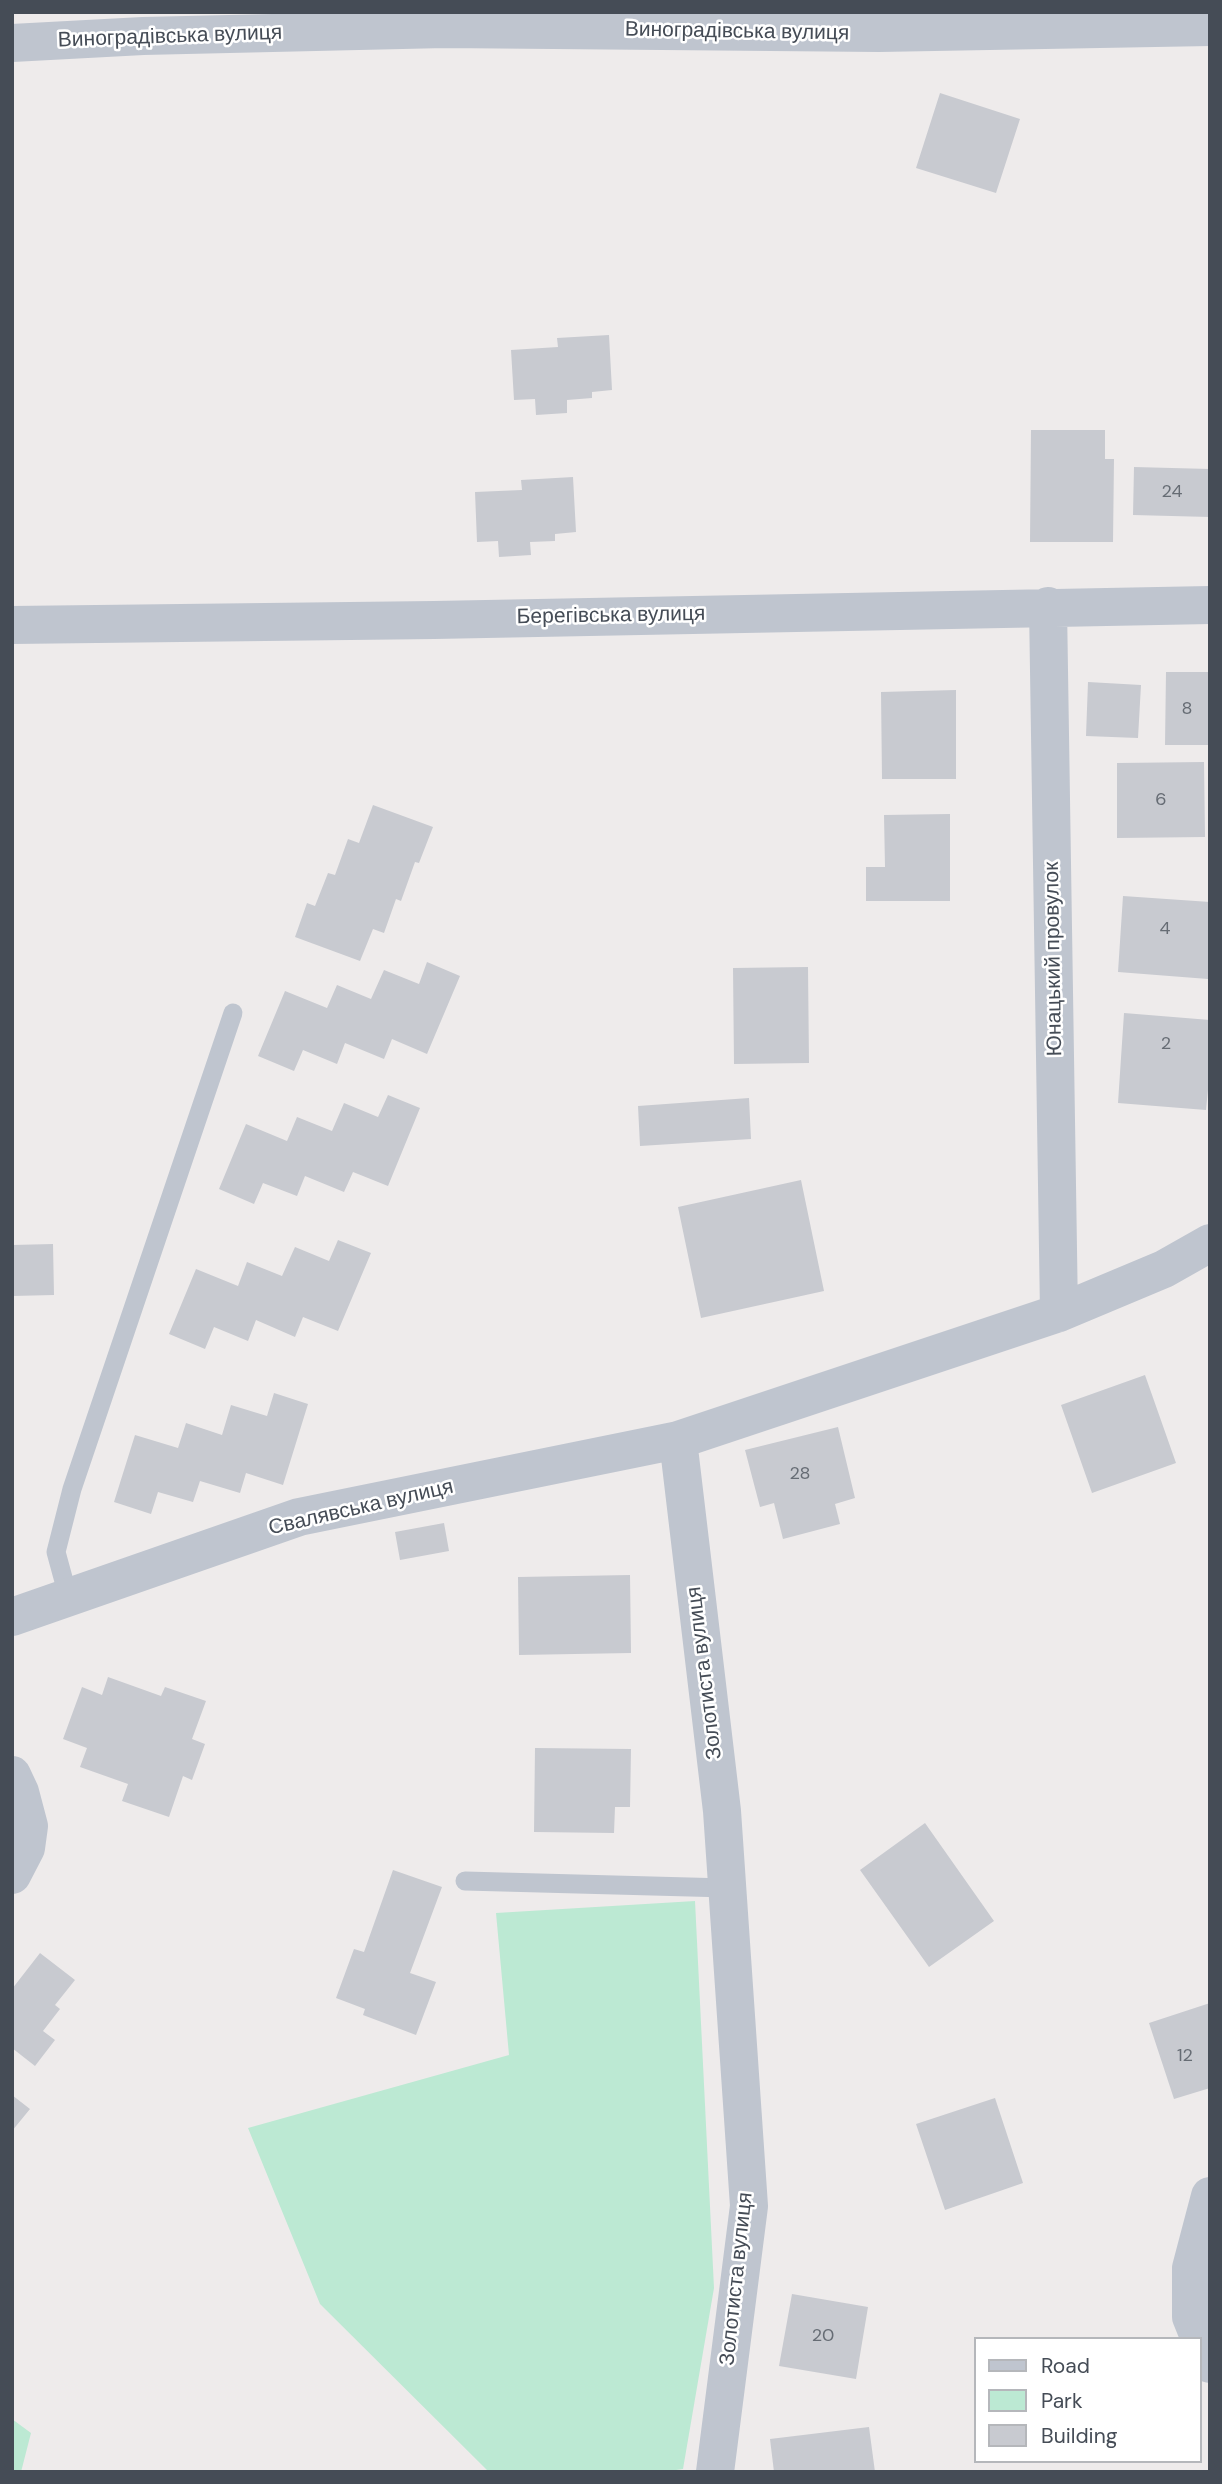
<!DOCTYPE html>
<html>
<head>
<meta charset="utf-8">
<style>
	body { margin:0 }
	#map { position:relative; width:1222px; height:2484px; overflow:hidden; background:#eeebeb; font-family:"DM Sans",sans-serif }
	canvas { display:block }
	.frame { position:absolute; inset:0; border:14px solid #454c56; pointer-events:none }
	.legend { position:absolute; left:974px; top:2337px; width:228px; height:126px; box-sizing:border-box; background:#fff; border:2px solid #b5b7bb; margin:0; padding:9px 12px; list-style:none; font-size:21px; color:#454c56 }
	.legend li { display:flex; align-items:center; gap:14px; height:35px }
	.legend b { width:35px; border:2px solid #b5b7bb }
</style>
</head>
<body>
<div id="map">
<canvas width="1222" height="2484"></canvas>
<div class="frame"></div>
<ul class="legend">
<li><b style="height:9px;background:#bfc5cf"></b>Road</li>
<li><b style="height:19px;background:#bce9d3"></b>Park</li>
<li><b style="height:19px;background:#c8cad0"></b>Building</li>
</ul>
</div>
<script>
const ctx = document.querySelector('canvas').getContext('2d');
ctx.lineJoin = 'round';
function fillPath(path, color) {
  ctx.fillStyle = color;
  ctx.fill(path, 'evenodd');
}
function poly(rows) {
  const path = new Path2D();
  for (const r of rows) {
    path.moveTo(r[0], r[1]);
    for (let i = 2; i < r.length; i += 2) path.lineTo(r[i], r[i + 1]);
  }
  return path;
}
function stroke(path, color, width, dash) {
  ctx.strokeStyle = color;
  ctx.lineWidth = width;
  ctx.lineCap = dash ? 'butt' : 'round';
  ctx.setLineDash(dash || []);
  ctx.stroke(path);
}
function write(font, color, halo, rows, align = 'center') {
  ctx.font = font + ' "DM Sans",sans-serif';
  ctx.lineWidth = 5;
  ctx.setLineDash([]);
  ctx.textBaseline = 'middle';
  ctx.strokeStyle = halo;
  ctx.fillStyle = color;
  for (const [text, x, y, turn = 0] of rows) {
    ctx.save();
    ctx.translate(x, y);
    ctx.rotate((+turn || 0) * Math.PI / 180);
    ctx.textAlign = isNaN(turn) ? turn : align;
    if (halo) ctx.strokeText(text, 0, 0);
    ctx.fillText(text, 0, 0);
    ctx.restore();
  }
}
const green = poly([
	[695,1901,714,2288,683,2469,662,2472,489,2472,320,2304,248,2128,509,2055,496,1913],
	[12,2419,31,2433,21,2472,12,2472]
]);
const building = poly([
	[940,93,1020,119,996,193,916,168],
	[609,335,612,390,592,392,592,398,567,400,567,413,536,415,535,399,514,400,511,350,558,347,557,338],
	[1031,430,1105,430,1105,459,1114,459,1113,542,1030,542],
	[1134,467,1210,469,1210,517,1133,515],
	[573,477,576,532,555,534,555,541,530,542,531,555,499,557,498,541,477,542,475,492,522,490,521,480],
	[1166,672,1210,672,1210,745,1165,745],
	[1088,682,1141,685,1138,738,1086,736],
	[956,690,956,779,882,779,881,692],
	[1204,762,1205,837,1117,838,1117,763],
	[373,805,433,827,419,863,415,862,401,901,396,899,384,933,373,929,360,961,295,937,307,903,315,906,328,873,335,875,348,839,359,843],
	[950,814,950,901,866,901,866,867,885,867,884,815],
	[1123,896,1210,902,1208,979,1118,972],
	[427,962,460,976,427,1054,392,1039,384,1059,345,1043,337,1064,303,1050,294,1071,258,1056,285,991,327,1008,337,985,371,999,384,970,419,984],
	[808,967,809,1063,734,1064,733,968],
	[1124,1013,1210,1020,1210,1069,1206,1110,1118,1103],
	[388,1095,420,1108,388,1186,353,1172,344,1192,305,1176,297,1196,263,1183,254,1204,219,1189,246,1124,287,1141,297,1117,332,1131,344,1103,378,1117],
	[749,1098,751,1139,640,1146,638,1106],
	[801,1180,824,1291,701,1318,678,1207],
	[338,1240,371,1253,338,1331,303,1317,295,1337,256,1320,248,1341,214,1327,205,1349,169,1334,196,1269,238,1286,247,1262,282,1276,295,1247,329,1261],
	[53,1244,54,1295,12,1296,12,1245],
	[1145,1375,1176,1463,1092,1493,1061,1405],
	[274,1393,308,1404,283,1485,246,1473,240,1493,200,1481,193,1502,158,1492,151,1514,114,1502,135,1435,178,1448,186,1423,222,1435,231,1405,267,1416],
	[838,1427,855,1498,835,1504,840,1524,783,1539,774,1503,760,1507,745,1450],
	[444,1523,449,1551,400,1560,395,1532],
	[630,1575,631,1653,519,1655,518,1577],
	[108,1677,161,1696,165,1687,206,1701,192,1739,205,1744,192,1780,183,1776,169,1817,122,1801,128,1784,80,1767,87,1748,63,1739,82,1687,102,1695],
	[535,1748,631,1749,630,1807,615,1807,614,1833,534,1832],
	[925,1823,994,1921,929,1967,860,1870],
	[393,1870,442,1887,410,1973,436,1982,416,2035,363,2015,365,2009,336,1998,354,1949,364,1952],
	[40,1953,75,1980,55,2005,60,2009,43,2031,55,2040,35,2066,12,2048,12,1989],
	[1210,2003,1210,2088,1174,2099,1149,2023],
	[12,2095,30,2109,12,2131],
	[995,2098,1023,2183,945,2210,916,2124],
	[792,2294,868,2307,856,2379,779,2366],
	[869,2427,875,2472,774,2472,770,2439]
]);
const lane = poly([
	[68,1596,56,1552,72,1489,233,1013],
	[465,1881,727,1888]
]);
const street = poly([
	[12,43,143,36,445,29,879,33,1210,27],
	[1048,606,1059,1313],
	[12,625,434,620,1210,605],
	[12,1617,299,1517,678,1440],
	[12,1775,20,1792,29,1826,26,1848,12,1875],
	[1210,2196,1191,2268,1191,2317,1210,2364],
	[715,2472,749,2206,722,1811,678,1440,1059,1313,1164,1269,1210,1243]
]);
const numberNames = [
	["24",1172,492],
	["8",1187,709],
	["6",1161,800],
	["4",1165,929],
	["2",1166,1044],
	["28",800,1474],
	["12",1185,2056],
	["20",823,2336]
];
const streetNames = [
	["Виноградівська вулиця",737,32,1],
	["Виноградівська вулиця",170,37,-2],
	["Берегівська вулиця",611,616,-1],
	["Юнацький провулок",1054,959,-91],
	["Свалявська вулиця",361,1508,-13],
	["Золотиста вулиця",705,1673,-97],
	["Золотиста вулиця",737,2279,-84]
];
fillPath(green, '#bce9d3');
fillPath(building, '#c8cad0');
stroke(lane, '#bfc5cf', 19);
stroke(street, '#bfc5cf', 38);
write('18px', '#666c74', null, numberNames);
write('21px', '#454c56', '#fff', streetNames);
</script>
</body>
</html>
